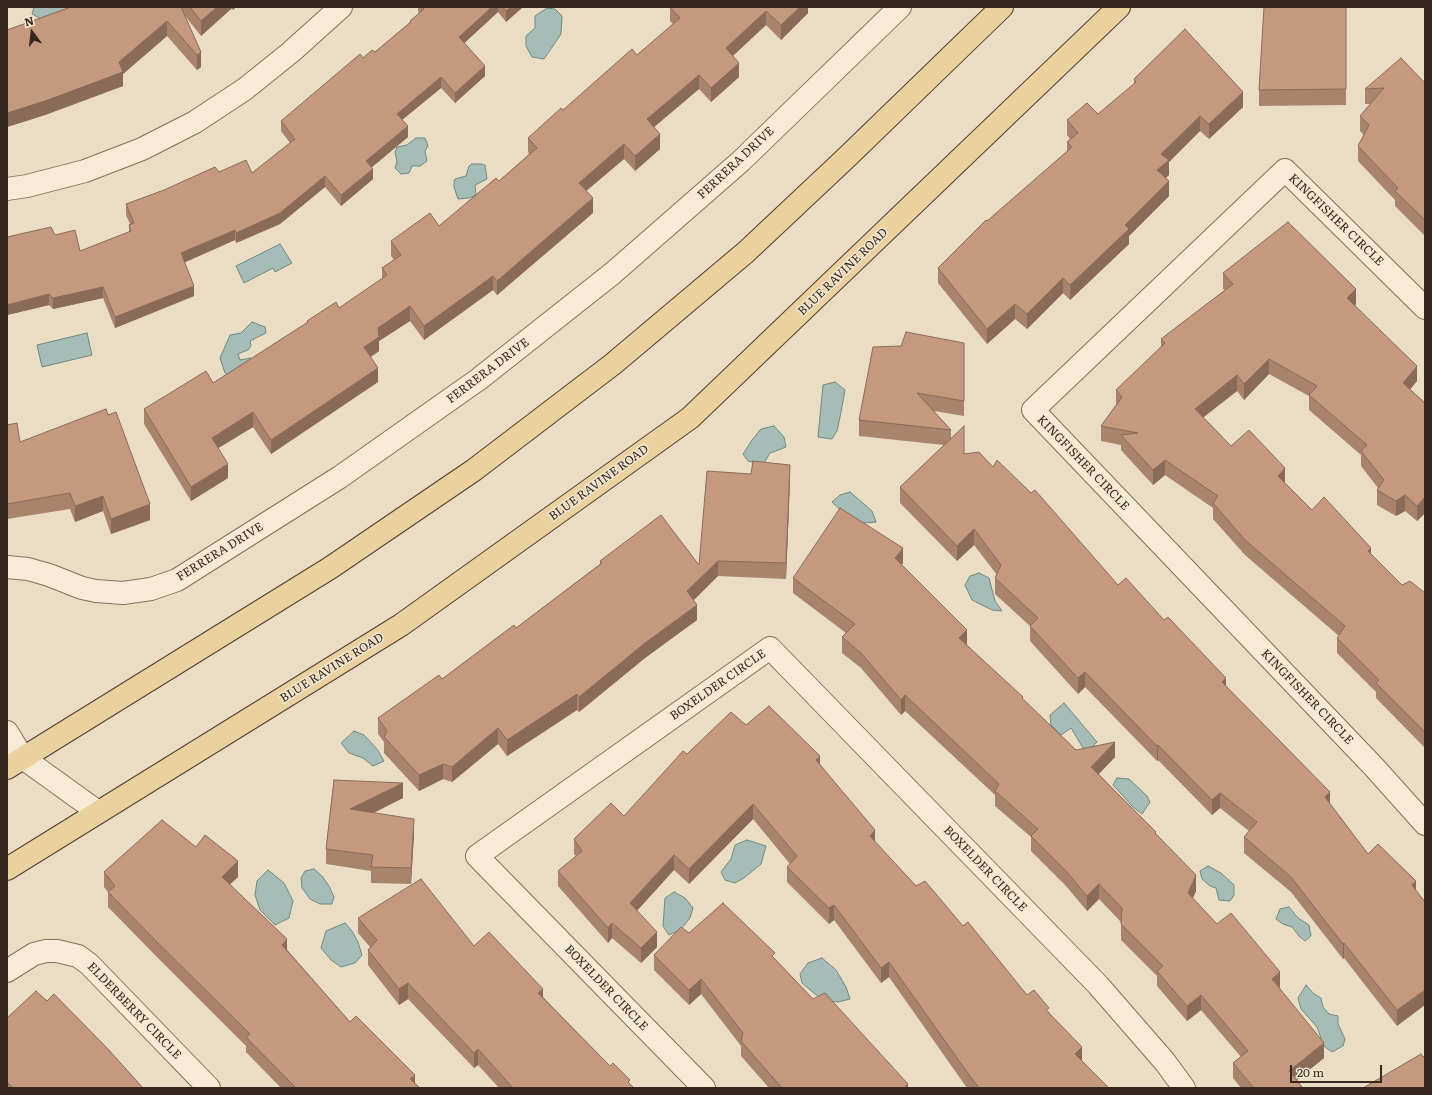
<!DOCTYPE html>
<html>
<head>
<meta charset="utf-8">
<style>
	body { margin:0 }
	#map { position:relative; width:1432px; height:1095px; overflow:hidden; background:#eaddc4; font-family:Literata,serif }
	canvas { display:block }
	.frame { position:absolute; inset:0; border:8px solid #34281f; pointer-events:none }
	.north { position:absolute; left:12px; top:12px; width:40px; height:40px; -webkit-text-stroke:3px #f2e8d2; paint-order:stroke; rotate:345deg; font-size:11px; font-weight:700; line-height:16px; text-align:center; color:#34281f }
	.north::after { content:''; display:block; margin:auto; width:14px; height:18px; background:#34281f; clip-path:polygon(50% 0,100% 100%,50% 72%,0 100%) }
	.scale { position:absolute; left:1290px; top:1065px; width:92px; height:18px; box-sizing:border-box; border:2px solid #34281f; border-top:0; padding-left:5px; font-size:12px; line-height:14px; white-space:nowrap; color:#34281f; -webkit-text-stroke:3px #f2e8d2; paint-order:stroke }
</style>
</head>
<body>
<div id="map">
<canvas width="1432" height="1095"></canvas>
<div class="frame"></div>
<div class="north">N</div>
<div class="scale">20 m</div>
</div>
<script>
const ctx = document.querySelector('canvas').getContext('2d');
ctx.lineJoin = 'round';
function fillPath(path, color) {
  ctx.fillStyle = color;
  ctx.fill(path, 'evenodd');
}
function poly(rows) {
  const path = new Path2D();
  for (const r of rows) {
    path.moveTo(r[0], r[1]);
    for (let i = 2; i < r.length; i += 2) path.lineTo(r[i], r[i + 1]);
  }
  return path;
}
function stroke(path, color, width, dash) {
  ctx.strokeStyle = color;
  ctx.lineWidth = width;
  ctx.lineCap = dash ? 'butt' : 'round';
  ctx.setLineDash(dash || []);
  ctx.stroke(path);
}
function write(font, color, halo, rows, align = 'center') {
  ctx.font = font + ' Literata,serif';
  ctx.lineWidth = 3;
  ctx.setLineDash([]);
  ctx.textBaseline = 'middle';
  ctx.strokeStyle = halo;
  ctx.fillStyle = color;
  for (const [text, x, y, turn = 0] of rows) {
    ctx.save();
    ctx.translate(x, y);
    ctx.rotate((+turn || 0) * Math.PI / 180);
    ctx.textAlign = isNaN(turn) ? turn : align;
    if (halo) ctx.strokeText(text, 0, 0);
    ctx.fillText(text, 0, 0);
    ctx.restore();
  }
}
const water = poly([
	[34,7,69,7,47,22,32,14,34,7],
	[547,8,555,9,562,16,561,34,544,59,532,57,526,46,526,36,535,28,535,16,547,8],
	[416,138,425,138,428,146,425,151,427,161,420,166,412,166,409,173,401,174,395,168,397,162,395,152,397,147,407,145,416,138],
	[472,164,481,164,485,165,487,179,475,185,476,195,469,198,458,199,454,187,454,182,455,179,466,176,469,166,472,164],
	[280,244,292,263,275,272,273,268,244,283,236,266,280,244],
	[252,322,265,327,266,333,250,341,251,346,248,350,238,354,240,360,250,358,255,360,228,375,225,373,220,358,230,335,241,333,252,322],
	[87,333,92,355,42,367,37,345,87,333],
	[835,382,845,390,841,412,837,431,832,439,818,437,823,385,835,382],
	[774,426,784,437,786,447,770,453,763,465,748,461,743,454,752,440,761,429,774,426],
	[850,492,872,511,876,522,865,523,849,518,832,502,840,495,850,492],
	[979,573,989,578,995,601,1002,611,992,610,972,600,965,585,970,576,979,573],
	[1064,703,1097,742,1086,753,1071,728,1061,735,1051,725,1050,715,1064,703],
	[354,731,364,735,377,749,384,761,373,766,363,758,349,753,341,743,354,731],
	[1117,778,1129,779,1147,796,1150,802,1142,814,1133,807,1113,785,1117,778],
	[747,840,766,846,761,864,744,878,735,883,725,880,721,872,731,859,735,845,747,840],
	[1208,866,1221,873,1234,885,1234,895,1230,901,1219,900,1216,888,1210,886,1202,879,1200,871,1208,866],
	[314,869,322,876,329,886,334,897,332,904,320,904,310,899,302,888,301,878,305,871,314,869],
	[268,870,284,883,293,901,289,918,275,925,260,910,255,895,257,881,268,870],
	[674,892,685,898,693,908,690,918,681,929,669,935,663,926,665,898,674,892],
	[1289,907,1298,918,1309,925,1311,936,1305,941,1299,936,1292,927,1283,924,1276,919,1280,909,1289,907],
	[345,923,352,931,358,942,362,955,355,963,341,967,331,960,321,948,326,931,345,923],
	[822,958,836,970,846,987,850,999,838,1002,826,1001,815,994,802,983,800,974,808,963,822,958],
	[1306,985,1314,994,1321,998,1323,1007,1329,1014,1338,1016,1338,1024,1345,1039,1343,1046,1332,1052,1324,1046,1317,1027,1301,1009,1298,998,1306,985]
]);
const minor = poly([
	[7,189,27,186,85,171,142,149,195,122,245,89,291,52,341,7],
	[1425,308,1285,170,1033,410,1374,767,1425,824],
	[7,567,28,569,49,575,82,588,96,591,123,593,151,589,177,580,340,477,479,379,613,273,741,161,900,7],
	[7,732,23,758,98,812],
	[7,971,34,954,46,951,57,951,78,956,89,964,209,1088],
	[704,1088,477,856,770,648,1098,985,1165,1062,1184,1088]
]);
const major = poly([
	[7,768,330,568,474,470,613,364,746,252,846,158,1002,7],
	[7,869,401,625,690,418,1119,7]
]);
const wall = poly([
	[71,7,236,7,233,10,231,9,201,36,185,16,201,67,197,70,167,36,123,74,123,86,45,115,7,127,7,30],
	[418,7,523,7,506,22,498,12,464,43,485,76,455,103,441,88,402,120,408,137,372,167,373,179,341,206,325,187,280,224,236,243,235,240,185,262,194,296,115,328,103,298,53,309,49,305,7,315,55,235,80,251,129,232,129,225,130,224,126,215,126,204,219,172,252,173,290,143,281,131,281,121,363,58,375,52,410,22,410,21,419,13,418,12],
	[670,7,808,7,808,13,781,40,766,25,733,56,739,77,711,102,699,89,654,127,660,149,635,171,624,159,586,191,593,213,497,295,493,290,424,340,410,321,379,341,379,351,371,357,378,382,271,454,253,427,218,448,228,478,191,501,144,424,144,409,213,383,307,323,307,321,339,308,382,279,382,268,394,260,391,256,391,241,439,226,499,181,529,154,528,152,528,138,563,110,637,55,673,24,670,21],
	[1346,7,1346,105,1259,106,1259,90],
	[1134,79,1243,107,1209,139,1200,131,1169,162,1169,175,1166,178,1169,196,1129,236,1129,244,1070,300,1063,293,1027,329,1015,319,987,344,938,283,938,268,987,221,1067,152,1067,142,1070,139,1067,135,1067,120,1098,114,1134,84],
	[1425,83,1425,236,1395,206,1395,200,1358,161,1358,146,1364,135,1360,131,1360,116,1370,104,1365,104,1365,89],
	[1223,273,1356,304,1355,305,1417,381,1410,389,1425,403,1425,513,1417,521,1405,511,1396,516,1377,505,1377,490,1378,488,1361,466,1361,455,1309,410,1309,396,1269,374,1244,400,1237,391,1203,417,1231,446,1285,483,1312,510,1371,554,1402,585,1425,593,1425,748,1376,698,1376,692,1337,653,1337,638,1339,636,1245,555,1213,519,1213,508,1165,475,1153,485,1121,450,1121,445,1101,441,1101,426,1116,405,1116,390,1161,347,1161,339,1225,290,1223,289],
	[964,343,964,416,934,411,951,430,951,438,964,454,993,467,1118,585,1164,620,1226,686,1330,804,1368,854,1416,881,1397,1026,1344,958,1343,959,1291,892,1244,853,1244,837,1249,831,1220,808,1212,815,1158,760,1157,761,1085,687,1078,694,1030,641,1030,626,995,594,995,578,997,575,974,545,957,561,900,503,900,487,944,445,859,436,859,420,901,346],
	[7,425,20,442,150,520,111,534,103,511,75,522,70,509,7,519],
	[790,480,786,579,718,576,693,600,697,620,645,658,579,712,577,710,507,756,498,744,452,782,443,779,419,791,384,753,384,742,378,734,378,718,442,679,516,628,600,564,600,561,699,565],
	[903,563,902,565,967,645,1023,700,1076,750,1115,757,1099,774,1156,834,1196,891,1193,898,1217,924,1280,988,1324,1058,1297,1080,1303,1088,1241,1088,1233,1078,1233,1063,1241,1057,1201,1010,1187,1021,1157,986,1157,976,1121,940,1121,922,1099,899,1087,911,1066,886,1031,851,1031,837,995,806,995,795,905,711,901,715,861,668,842,653,842,637,846,633,793,593,793,578],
	[746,725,820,764,875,842,916,886,963,926,1027,995,1049,1012,1082,1061,1109,1088,967,1088,889,977,881,983,834,920,829,924,787,882,787,867,790,864,753,819,689,884,674,870,637,911,657,947,641,963,612,938,608,943,558,886,558,871,576,856,574,854,574,839,624,816,687,754],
	[334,780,403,798,374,813,414,834,411,884,371,883,371,871,326,864,326,849],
	[196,847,238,877,230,884,350,1022,420,1088,281,1088,246,1052,246,1046,155,955,108,907,108,892,104,887,104,872],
	[358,918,474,946,543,997,610,1066,634,1088,499,1088,478,1065,474,1068,408,999,399,1005,368,965,368,950,370,947,358,933],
	[689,933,775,959,813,999,908,1088,769,1088,741,1056,741,1046,701,994,689,1005,654,970,654,955],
	[7,1018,143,1088,7,1088]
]);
const shadedWall = poly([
	[217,7,231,7,231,9,201,36,201,21],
	[233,7,236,7,233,10],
	[492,7,498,7,498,12,459,48,459,37],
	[511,7,523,7,506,22,506,11],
	[800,7,808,7,808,13,781,40,781,25],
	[766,11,766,25,726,62,726,48],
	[167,21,167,36,123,74,123,86,45,115,7,127,7,113,119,62],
	[201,52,201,67,197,70,197,55],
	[739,63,739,77,711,102,711,88],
	[485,66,485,76,455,103,455,93],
	[699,75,699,89,647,133,647,119],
	[441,77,441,88,397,124,397,114],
	[1243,92,1243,107,1209,139,1209,124],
	[1200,116,1200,131,1169,162,1169,175,1157,185,1157,170,1161,154],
	[408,126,408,137,366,172,366,161],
	[660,134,660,149,635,171,635,156],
	[624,144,624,159,579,197,579,183],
	[373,169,373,179,341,206,341,195],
	[325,176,325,187,280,224,236,243,236,233],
	[1169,181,1169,196,1129,236,1129,244,1070,300,1070,285,1125,225],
	[593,198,593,213,497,295,497,281],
	[235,230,235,240,181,264,181,253],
	[493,276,493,290,424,340,424,326],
	[1063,278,1063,293,1027,329,1027,314],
	[194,286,194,296,115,328,115,317],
	[103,287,103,298,53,309,53,298],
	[1356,289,1356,304,1347,313,1347,298],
	[49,294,49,305,7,315,7,305],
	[1015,304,1015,319,987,344,987,329],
	[410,306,410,321,379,341,379,351,364,361,364,347,378,328],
	[1269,359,1269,374,1244,400,1244,384],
	[1417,366,1417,381,1403,398,1403,383],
	[378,368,378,382,271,454,271,440],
	[1237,375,1237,391,1195,424,1195,409],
	[253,412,253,427,212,452,212,438],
	[1165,460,1165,475,1153,485,1153,470],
	[228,464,228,478,191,501,191,487],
	[790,465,790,480,786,579,786,563],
	[1285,468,1285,483,1278,476],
	[1405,495,1405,511,1396,516,1396,501],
	[103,496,103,511,75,522,75,506],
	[1425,497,1425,513,1417,521,1417,506],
	[150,504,150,520,111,534,111,519],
	[974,529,974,545,957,561,957,546],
	[903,548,903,563,895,573,895,558],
	[1371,548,1371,563,1368,551],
	[718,561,718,576,687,607,687,591],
	[697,605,697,620,645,658,579,712,579,697,645,643],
	[967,630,967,645,959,638],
	[1085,672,1085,687,1078,694,1078,678],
	[1226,678,1226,694,1222,682],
	[577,694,577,710,507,756,507,740],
	[905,695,905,711,901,715,901,700],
	[498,728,498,744,452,782,452,767],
	[1115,742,1115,757,1091,782,1091,767],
	[1158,745,1158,760,1157,761,1157,746],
	[820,756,820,771,816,760],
	[443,764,443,779,419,791,419,775],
	[403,783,403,798,350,824,350,809],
	[1330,792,1330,807,1325,797],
	[1220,793,1220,808,1212,815,1212,800],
	[753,804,753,819,689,884,689,869],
	[414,819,414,834,411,884,411,868],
	[875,830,875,845,870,836],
	[674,855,674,870,630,918,630,903],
	[238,861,238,877,222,892,222,877],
	[1196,875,1196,891,1188,908,1188,893],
	[1416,881,1416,896,1412,885],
	[1099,884,1099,899,1087,911,1087,896],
	[834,905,834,920,829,924,829,908],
	[612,923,612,938,608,943,608,928],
	[657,932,657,947,641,963,641,948],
	[287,939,287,955,282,945],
	[1344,943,1344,958,1343,959,1343,944],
	[889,962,889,977,881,983,881,968],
	[1280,972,1280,988,1272,979],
	[701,979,701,994,689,1005,689,990],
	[408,983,408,999,399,1005,399,989],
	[543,989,543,1004,538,993],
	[1425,990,1425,1005,1397,1026,1397,1010],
	[1201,995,1201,1010,1187,1021,1187,1006],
	[1324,1043,1324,1058,1289,1086,1289,1071],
	[1082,1047,1082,1062,1075,1054],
	[478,1049,478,1065,474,1068,474,1053],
	[415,1075,415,1088,410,1079],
	[908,1084,908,1088,904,1088]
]);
const building = poly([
	[71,7,181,7,201,52,197,55,167,21,119,62,123,72,45,101,7,113,7,30,71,7],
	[190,7,217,7,201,21,190,7],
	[422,7,492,7,459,37,485,66,455,93,441,77,397,114,408,126,366,161,373,169,341,195,325,176,280,213,236,233,235,230,181,253,194,286,115,317,103,287,53,298,49,294,7,305,7,237,51,227,55,235,75,230,80,251,131,231,129,225,134,223,126,204,164,190,215,167,219,172,246,160,252,173,295,139,281,121,360,54,363,58,372,50,375,52,411,22,410,21,424,9,422,7],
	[503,7,511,7,506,11,503,7],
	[670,7,800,7,781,25,766,11,726,48,739,63,711,88,699,75,647,119,660,134,635,156,624,144,579,183,593,198,497,281,493,276,424,326,410,306,378,328,379,337,364,347,378,368,271,440,253,412,212,438,228,464,191,487,144,409,206,371,213,383,308,322,307,321,336,302,339,308,387,275,382,268,401,255,391,241,430,213,439,226,496,178,499,181,537,148,528,138,561,108,563,110,632,49,637,55,680,18,670,7],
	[1264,7,1346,7,1346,89,1259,90,1264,7],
	[1185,29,1243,92,1209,124,1200,116,1161,154,1169,160,1157,170,1169,181,1125,225,1129,229,1070,285,1063,278,1027,314,1015,304,987,329,938,268,986,220,987,221,1072,147,1067,142,1078,133,1067,120,1087,103,1098,114,1136,82,1134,79,1185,29],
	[1401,58,1425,83,1425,220,1395,191,1398,188,1358,146,1369,125,1360,116,1384,88,1365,89,1401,58],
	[1288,222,1356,289,1347,298,1417,366,1403,383,1425,403,1425,498,1425,497,1417,506,1405,495,1396,501,1377,490,1384,480,1361,451,1367,445,1309,395,1317,386,1269,359,1244,384,1237,375,1195,409,1231,446,1249,430,1285,468,1278,476,1312,510,1324,497,1371,548,1368,551,1402,585,1410,581,1425,593,1425,732,1376,683,1379,680,1337,638,1345,626,1245,540,1213,503,1218,496,1165,460,1153,470,1121,435,1138,433,1101,426,1122,397,1116,390,1165,343,1161,339,1233,284,1223,273,1288,222],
	[906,332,964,343,964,401,917,393,951,430,859,420,873,347,901,346,906,332],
	[106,409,108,415,116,412,150,504,111,519,103,496,75,506,70,493,7,504,7,425,17,423,20,442,106,409],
	[964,426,964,454,979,452,993,467,997,460,1031,493,1035,490,1118,585,1126,578,1164,620,1168,617,1226,678,1222,682,1330,792,1325,797,1368,854,1378,844,1416,881,1412,885,1425,902,1425,990,1397,1010,1344,943,1343,944,1291,877,1244,837,1257,822,1220,793,1212,800,1158,745,1157,746,1085,672,1078,678,1030,626,1038,618,995,578,1001,565,974,529,957,546,900,487,964,426],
	[753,461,790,465,786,563,718,561,687,591,697,605,645,643,579,697,577,694,507,740,498,728,452,767,443,764,419,775,384,737,387,731,378,718,439,675,442,679,514,625,516,628,602,563,600,561,661,515,699,565,707,471,751,474,753,461],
	[840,508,903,548,895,558,967,630,959,638,1023,697,1022,698,1076,750,1115,742,1091,767,1156,832,1155,833,1196,875,1188,893,1217,924,1231,913,1280,972,1272,979,1324,1043,1289,1071,1303,1088,1254,1088,1233,1063,1248,1051,1201,995,1187,1006,1157,971,1163,966,1121,924,1122,908,1099,884,1087,896,1066,871,1031,836,1038,829,995,791,999,784,905,695,901,700,861,653,842,637,855,624,793,578,840,508],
	[769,706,820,756,816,760,875,830,870,836,916,886,925,881,963,926,968,922,1027,995,1034,990,1049,1008,1046,1010,1082,1047,1075,1054,1109,1088,979,1088,967,1072,889,962,881,968,834,905,829,908,787,867,797,856,753,804,689,869,674,855,630,903,657,932,641,948,612,923,608,928,558,871,582,851,574,839,611,803,624,816,683,751,687,754,731,712,746,725,769,706],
	[334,780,403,783,350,809,414,819,411,868,371,867,373,855,326,849,334,780],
	[162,820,196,847,205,835,238,861,222,877,287,939,282,945,350,1022,356,1016,415,1075,410,1079,420,1088,296,1088,246,1037,250,1034,155,940,108,892,115,886,104,872,162,820],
	[421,879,474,946,489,932,543,989,538,993,610,1066,613,1063,630,1080,628,1082,634,1088,513,1088,478,1049,474,1053,408,983,399,989,368,950,377,940,358,918,421,879],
	[723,903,775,953,772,956,813,999,825,993,908,1084,904,1088,782,1088,741,1041,743,1033,701,979,689,990,654,955,681,927,689,933,723,903],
	[36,991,47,1001,54,994,108,1049,143,1088,13,1088,7,1082,7,1018,36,991],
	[1421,1054,1423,1057,1425,1056,1425,1088,1363,1088,1421,1054]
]);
const streetNames = [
	["FERRERA DRIVE",736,163,-43],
	["KINGFISHER CIRCLE",1336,220,44],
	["BLUE RAVINE ROAD",843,272,-44],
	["FERRERA DRIVE",488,371,-37],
	["KINGFISHER CIRCLE",1083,463,46],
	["BLUE RAVINE ROAD",599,483,-36],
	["FERRERA DRIVE",220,552,-32],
	["BLUE RAVINE ROAD",332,668,-32],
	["BOXELDER CIRCLE",718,685,-35],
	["KINGFISHER CIRCLE",1307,697,46],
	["BOXELDER CIRCLE",985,869,46],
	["BOXELDER CIRCLE",606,988,46],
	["ELDERBERRY CIRCLE",134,1011,46]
];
fillPath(water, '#a5bdb6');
stroke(water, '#6d8a82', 1);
stroke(minor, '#83705c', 24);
stroke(major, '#513e30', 24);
stroke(minor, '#f5ebd6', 22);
stroke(major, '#ead19e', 22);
fillPath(wall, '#a9846c');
fillPath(shadedWall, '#8a6b58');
fillPath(building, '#c5997d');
stroke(building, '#8a6b58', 1);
write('12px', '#34281f', '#f2e8d2', streetNames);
</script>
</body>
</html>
